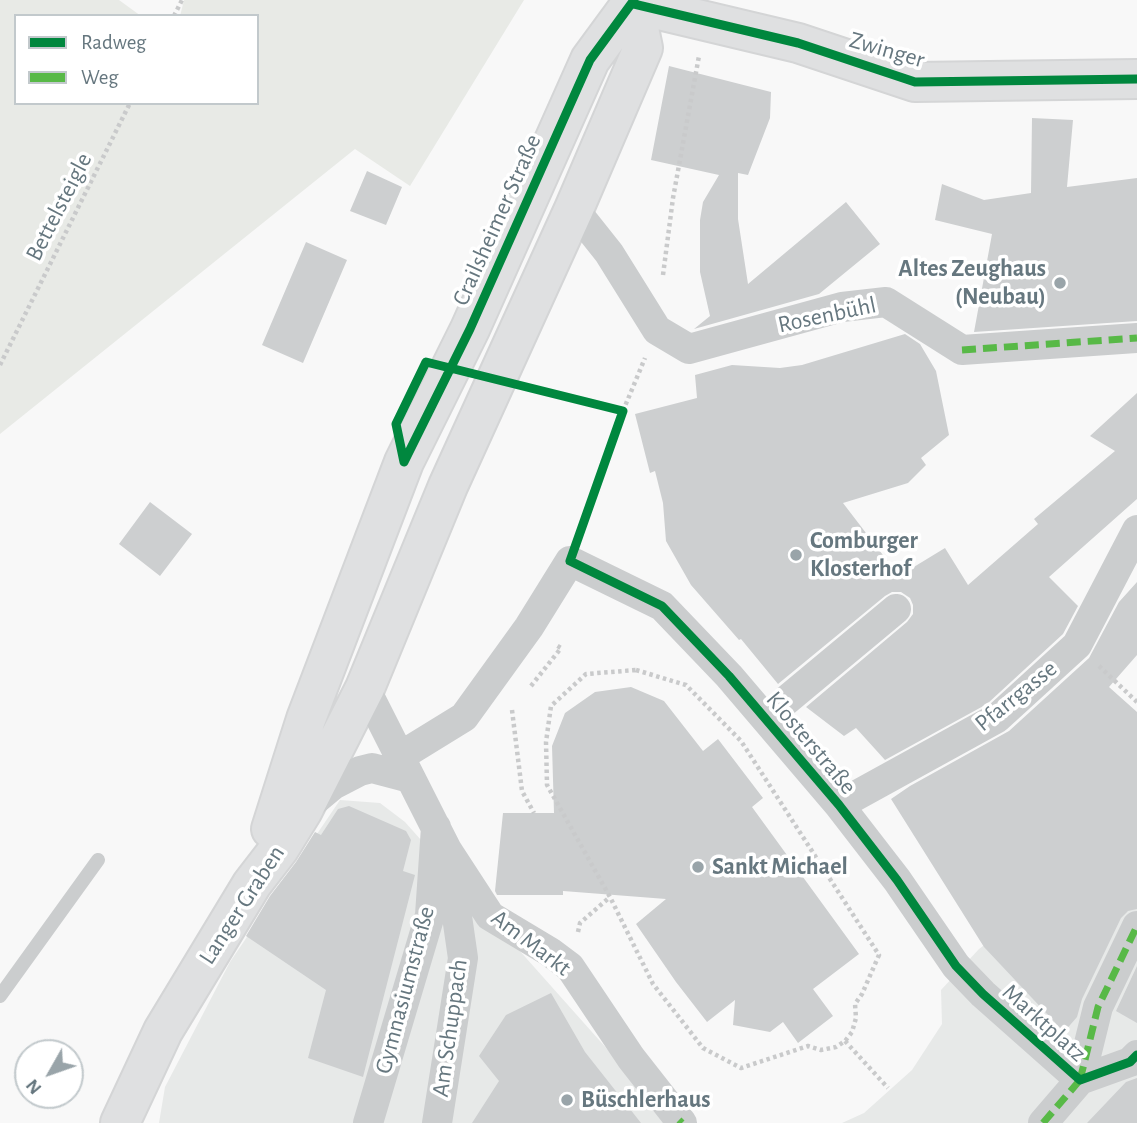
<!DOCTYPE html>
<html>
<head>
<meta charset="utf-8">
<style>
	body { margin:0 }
	#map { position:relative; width:1137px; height:1123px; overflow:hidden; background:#f8f8f8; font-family:"Alegreya Sans",sans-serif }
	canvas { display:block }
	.legend { position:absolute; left:14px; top:14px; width:245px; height:91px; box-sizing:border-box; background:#fff; border:2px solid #c2c9cc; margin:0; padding:9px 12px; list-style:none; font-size:21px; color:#66777f }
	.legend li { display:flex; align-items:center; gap:14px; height:35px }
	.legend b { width:35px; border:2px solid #c2c9cc }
	.north { position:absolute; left:14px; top:1039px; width:70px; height:70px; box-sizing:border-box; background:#fff; border:2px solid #c2c9cc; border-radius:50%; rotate:230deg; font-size:19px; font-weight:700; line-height:28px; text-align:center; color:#66777f }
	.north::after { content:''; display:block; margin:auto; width:24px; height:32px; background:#99a4a9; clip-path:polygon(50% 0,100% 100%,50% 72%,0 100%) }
</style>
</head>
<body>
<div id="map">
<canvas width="1137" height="1123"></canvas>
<ul class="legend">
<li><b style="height:9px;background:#00873e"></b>Radweg</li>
<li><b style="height:9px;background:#58b947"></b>Weg</li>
</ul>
<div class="north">N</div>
</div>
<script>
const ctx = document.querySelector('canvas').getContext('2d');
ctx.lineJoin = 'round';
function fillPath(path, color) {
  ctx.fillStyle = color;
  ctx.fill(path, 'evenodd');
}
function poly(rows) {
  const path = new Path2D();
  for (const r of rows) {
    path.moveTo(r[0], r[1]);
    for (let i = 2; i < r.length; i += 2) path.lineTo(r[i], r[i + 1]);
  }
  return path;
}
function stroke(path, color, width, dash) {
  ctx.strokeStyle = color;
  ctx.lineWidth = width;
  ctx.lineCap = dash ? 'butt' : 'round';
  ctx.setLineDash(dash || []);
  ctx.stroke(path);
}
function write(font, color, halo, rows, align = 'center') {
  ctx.font = font + ' "Alegreya Sans",sans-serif';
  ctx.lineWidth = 7;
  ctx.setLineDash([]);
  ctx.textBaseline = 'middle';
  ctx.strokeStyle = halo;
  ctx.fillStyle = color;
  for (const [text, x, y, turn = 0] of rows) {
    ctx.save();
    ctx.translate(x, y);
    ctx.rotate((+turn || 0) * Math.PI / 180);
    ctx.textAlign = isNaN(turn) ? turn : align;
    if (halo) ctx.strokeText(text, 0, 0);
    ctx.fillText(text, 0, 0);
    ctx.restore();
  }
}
const built = poly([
	[340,800,380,803,405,822,673,1123,159,1123,165,1087,230,962],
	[1137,883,1137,1123,842,1123,864,1113,912,1070,942,1024,941,990,979,949,1066,884]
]);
const green = poly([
	[0,0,119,0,141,16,16,16,16,103,257,103,257,16,180,16,184,0,524,0,410,186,355,149,0,434]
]);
const building = poly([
	[669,66,771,92,770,118,748,175,738,173,738,219,748,284,846,202,880,244,819,294,694,329,710,316,700,272,700,220,703,202,719,175,651,160],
	[1032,118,1073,120,1067,187,1137,178,1137,321,974,332,992,234,935,220,942,184,984,200,1031,193],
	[367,171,402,187,386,225,350,211],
	[306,242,347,260,303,363,262,345],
	[905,334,920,344,936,371,949,435,921,458,926,465,908,483,843,503,899,576,945,548,968,585,1038,524,1034,519,1115,451,1090,436,1137,393,1137,499,1049,577,1078,606,1063,634,987,704,885,760,856,728,844,736,806,707,907,622,913,614,913,605,910,598,901,592,892,592,885,596,778,684,741,639,739,640,691,585,666,541,663,503,655,471,650,473,635,414,697,398,695,375,732,365,780,368,802,365],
	[150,502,192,534,160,576,119,544],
	[1137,582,1137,655,1109,687,1137,712,1137,909,1128,911,1121,918,1082,999,1077,1017,1064,1032,984,947,891,799,910,786,1009,731,1089,658,1119,602],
	[631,687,664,701,703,751,718,739,763,798,752,807,859,954,813,989,833,1016,798,1043,783,1022,770,1032,733,1025,735,1000,707,1022,676,982,636,924,666,899,563,891,563,895,497,895,495,891,503,813,554,813,552,746,565,713,595,692],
	[349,806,406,831,411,840,403,871,415,875,363,1077,308,1058,326,990,246,936,270,896,296,862,315,832,321,835,338,809],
	[1137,966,1137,1023,1116,1011],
	[551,993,585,1052,641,1123,472,1123,499,1081,479,1056,506,1015],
	[1137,1078,1137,1123,1087,1123,1126,1082]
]);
const path = poly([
	[174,16,182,0],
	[663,275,673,198,699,56],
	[0,365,130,103],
	[569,398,623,411],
	[581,530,623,411,645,358],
	[1099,666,1137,702],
	[636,670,686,685,741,741,879,955,862,994,855,1004,856,1018,852,1032,845,1041,836,1047,821,1050,808,1046,741,1068,703,1048,653,984,610,897,547,785,546,742,551,706,586,674,636,670],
	[531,686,561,648,556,645],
	[512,710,522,791,534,813],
	[578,932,580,923,610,897],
	[845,1041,888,1088]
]);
const lane = poly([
	[0,996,98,860]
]);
const street = poly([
	[574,209,609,253,657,330,689,349,842,307,886,302,962,350,1137,338],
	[365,688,447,850,490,916,550,952,570,967,631,1058,682,1123],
	[765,718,896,609],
	[399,757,464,717,529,627,570,561,662,606,729,676,839,805,897,880,956,966,983,994,1080,1080],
	[309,805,333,785,360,771,372,768,410,778],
	[839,805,997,718,1077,645,1137,530],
	[1080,1080,1098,1007,1137,926],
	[368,1123,430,915,436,827],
	[437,1123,463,958,449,861],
	[1043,1123,1080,1080,1130,1062,1137,1055]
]);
const secondary = poly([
	[634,4,798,43,915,82,1137,79],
	[271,829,306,719,404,462,470,329,590,60,634,0],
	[120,1123,163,1031,252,884,279,849,303,810,365,688,448,486,574,209,643,48,634,4]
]);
const quiet = poly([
	[962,350,1137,338],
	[1080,1080,1098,1007,1137,926],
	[679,1120,682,1123],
	[1043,1123,1080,1080,1086,1078]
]);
const cycleway = poly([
	[634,4,798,43,915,82,1137,79],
	[404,462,396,424,426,362,623,411,570,561,662,606,729,676,839,805,897,880,956,966,983,994,1080,1080,1130,1062,1137,1055],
	[404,462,470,329,590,60,634,0]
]);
const markers = [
	[1060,283,7,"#99a4a9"],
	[796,555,7,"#99a4a9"],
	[698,867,7,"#99a4a9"],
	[567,1100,7,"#99a4a9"]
];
const streetNames = [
	["Zwinger",887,50,16],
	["Bettelsteigle",59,207,-63],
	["Crailsheimer Straße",497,220,-66],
	["Rosenbühl",827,315,-12],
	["Pfarrgasse",1016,696,-39],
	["Klosterstraße",811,743,50],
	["Langer Graben",242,905,-57],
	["Am Markt",531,943,37],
	["Gymnasiumstraße",405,990,-75],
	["Marktplatz",1044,1023,42],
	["Am Schuppach",450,1028,-82]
];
const poiNames = [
	["Altes Zeughaus",1046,269,"right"],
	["(Neubau)",1046,297,"right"],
	["Comburger",810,541],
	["Klosterhof",810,569],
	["Sankt Michael",712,867],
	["Büschlerhaus",581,1100]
];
fillPath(built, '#e7e9e8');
fillPath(green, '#e8eae6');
fillPath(building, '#cdcfd0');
stroke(secondary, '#d4d5d6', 42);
stroke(path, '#c9cacb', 4.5, [3.5, 3.5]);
stroke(lane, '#cbcdce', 14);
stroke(street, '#cbcdce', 30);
stroke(secondary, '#dfe0e1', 38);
stroke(quiet, '#58b947', 7, [14, 7]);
stroke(cycleway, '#00873e', 9);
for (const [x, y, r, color] of markers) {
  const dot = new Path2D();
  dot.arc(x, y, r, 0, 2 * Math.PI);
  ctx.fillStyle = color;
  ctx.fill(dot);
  stroke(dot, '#fff', 2.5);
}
write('24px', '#66777f', '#fff', streetNames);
write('bold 24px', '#66777f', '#fff', poiNames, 'left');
</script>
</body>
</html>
